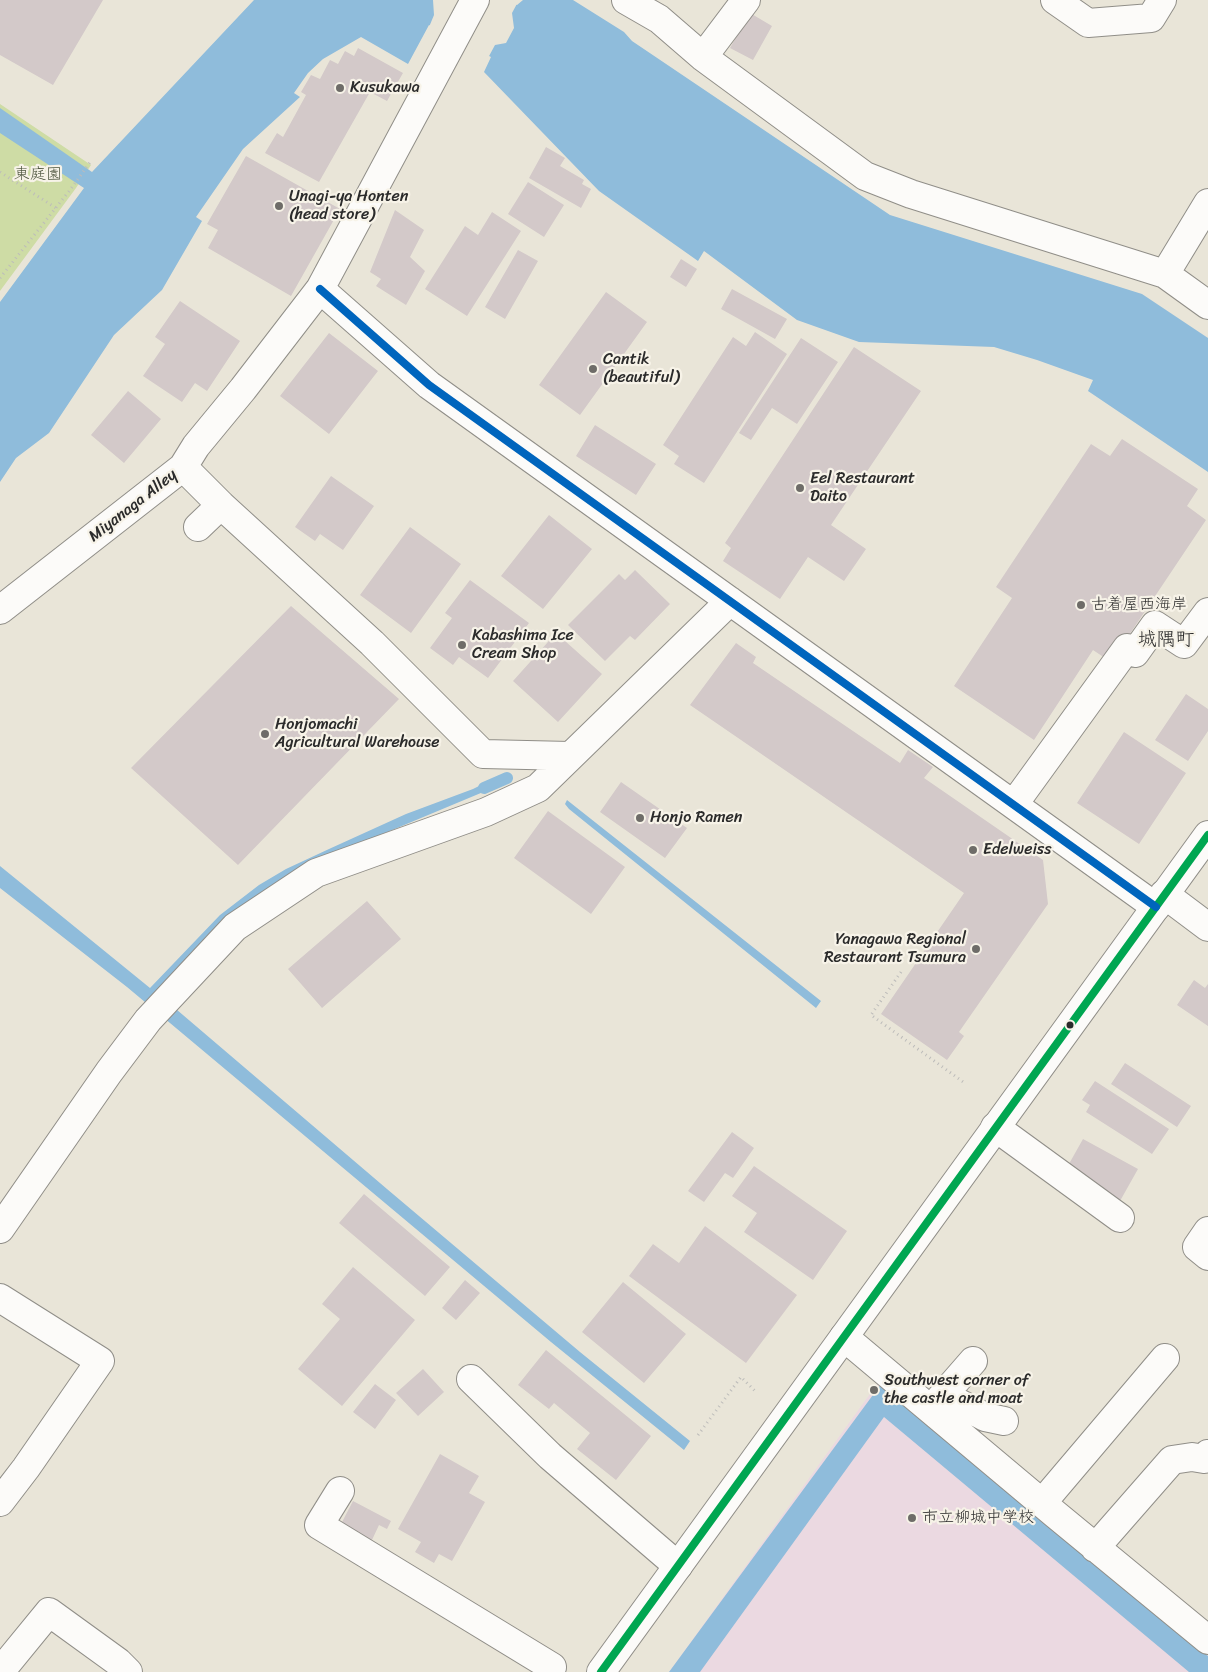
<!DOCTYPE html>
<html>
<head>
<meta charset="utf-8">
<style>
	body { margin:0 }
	canvas { display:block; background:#e9e5d8 }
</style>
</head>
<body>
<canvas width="1208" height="1672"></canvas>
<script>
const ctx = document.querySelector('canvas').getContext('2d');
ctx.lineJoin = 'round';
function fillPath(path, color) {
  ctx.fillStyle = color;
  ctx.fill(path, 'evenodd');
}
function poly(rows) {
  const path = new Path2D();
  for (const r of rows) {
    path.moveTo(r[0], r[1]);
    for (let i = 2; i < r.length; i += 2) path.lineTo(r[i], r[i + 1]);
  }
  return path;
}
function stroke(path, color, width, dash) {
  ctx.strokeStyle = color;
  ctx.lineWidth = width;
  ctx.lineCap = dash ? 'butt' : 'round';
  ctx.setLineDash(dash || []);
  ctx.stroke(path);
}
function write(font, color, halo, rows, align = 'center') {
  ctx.font = font + ' Sriracha,"Klee One",sans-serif';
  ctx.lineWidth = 4.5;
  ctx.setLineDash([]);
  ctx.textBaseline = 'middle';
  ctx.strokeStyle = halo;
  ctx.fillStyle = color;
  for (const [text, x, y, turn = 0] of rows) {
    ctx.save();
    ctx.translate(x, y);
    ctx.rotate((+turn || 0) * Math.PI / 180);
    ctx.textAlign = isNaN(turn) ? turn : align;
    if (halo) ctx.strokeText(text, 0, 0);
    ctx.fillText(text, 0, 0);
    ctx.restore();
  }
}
const built = poly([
	[880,1380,1208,1656,1208,1672,669,1672]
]);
const green = poly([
	[0,104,91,165,76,188,0,291]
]);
const water = poly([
	[254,0,507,0,517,5,523,0,573,0,624,32,632,41,890,215,1142,294,1208,338,1208,472,1088,391,1093,380,1037,360,994,347,859,342,797,320,704,251,698,261,599,191,484,72,491,57,429,25,408,64,361,37,323,59,308,73,294,93,300,97,243,149,196,217,202,221,162,290,114,335,49,433,16,458,0,482,0,302,84,188,0,133,0,108,92,172],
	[499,776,500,785,342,851,241,908,208,936,156,992,387,1189,580,1352,690,1441,684,1450,551,1342,127,987,0,888,0,866,150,988,220,915,259,885,286,869,329,849,406,814,473,789],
	[567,800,821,1001,816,1008,569,809,565,804],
	[881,1384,1208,1656,1208,1672,1189,1672,884,1417,700,1672,669,1672]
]);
const pier = poly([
	[433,0,513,0,516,2,519,0,512,13,514,28,506,43,495,45,488,58,430,28,422,44,434,15]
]);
const stream = poly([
	[484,788,507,778]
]);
const building = poly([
	[0,0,103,0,53,85,0,55],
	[750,13,772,26,753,60,730,48],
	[358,48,403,73,387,101,370,92,319,182,265,153,277,133,283,137,306,95,301,92,311,75,320,79,330,60,338,64,345,51,354,56],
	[546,147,565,158,560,166,584,180,582,184,591,189,581,208,529,178],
	[246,156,340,209,291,296,208,248,218,230,207,224],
	[528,182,564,205,544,237,508,214],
	[395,210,424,230,410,257,425,271,406,305,376,286,381,279,370,272],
	[492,212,521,231,467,316,425,289,465,226,478,235],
	[518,250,538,261,505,319,485,307],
	[681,259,697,269,686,287,670,277],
	[732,289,787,319,775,339,721,309],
	[606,292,647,322,580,415,539,385],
	[180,301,240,341,207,391,195,383,182,402,143,376,165,344,155,337],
	[755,332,787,354,704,483,674,464,679,456,663,445,733,337,746,346],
	[329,333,378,371,329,434,280,396],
	[801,338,838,362,797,424,772,408,751,440,739,433],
	[854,347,921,391,831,525,866,549,844,581,808,557,780,599,723,561,731,548,725,543],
	[128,391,161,419,124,463,91,435],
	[595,425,656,464,636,495,576,456],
	[1122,439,1198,489,1187,506,1206,520,1111,662,1093,650,1034,740,954,686,1012,598,996,587,1091,444,1110,456],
	[331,476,374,506,343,550,320,534,315,541,295,527],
	[549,515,592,549,543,609,501,576],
	[410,527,461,564,411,633,360,595],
	[635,570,670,604,635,640,630,636,605,661,568,625,619,574,625,580],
	[470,580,529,623,488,678,459,657,453,665,430,648,452,618,445,613],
	[291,606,399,699,238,865,131,768],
	[556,633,602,674,558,722,513,681],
	[736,643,756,657,753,663,900,763,908,750,933,767,924,778,1043,860,1048,904,959,1032,964,1036,947,1060,881,1014,964,893,690,705],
	[1186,694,1208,709,1208,731,1188,761,1155,740],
	[1124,732,1186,773,1139,844,1077,803],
	[621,782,687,828,665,858,600,812],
	[548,811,625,867,591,914,514,858],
	[367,901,401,939,322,1008,288,969],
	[1194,980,1205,988,1208,984,1208,1026,1177,1005],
	[1125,1063,1191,1106,1177,1127,1111,1084],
	[1095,1081,1169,1129,1152,1154,1086,1112,1090,1105,1082,1100],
	[732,1132,754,1148,733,1178,725,1173,704,1202,688,1191],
	[1083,1139,1138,1169,1120,1201,1065,1171],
	[754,1166,847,1231,813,1280,744,1232,757,1213,732,1196],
	[364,1194,450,1267,425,1296,339,1223],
	[705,1226,797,1295,746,1363,629,1276,653,1244,679,1263],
	[353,1267,415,1320,342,1406,298,1369,340,1319,322,1304],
	[465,1280,480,1293,456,1320,442,1308],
	[623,1282,686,1334,644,1383,582,1332],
	[546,1350,651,1436,616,1480,577,1449,590,1433,554,1403,549,1409,518,1385],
	[423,1369,444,1392,418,1416,396,1393],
	[375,1384,396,1400,375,1429,353,1412],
	[440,1454,479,1476,469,1493,485,1502,452,1561,439,1554,434,1563,415,1552,421,1542,398,1529],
	[353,1501,391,1521,387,1529,379,1525,372,1540,341,1524]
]);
const path = poly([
	[0,172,56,208],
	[0,278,70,190,91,161],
	[901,972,871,1015,966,1084],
	[698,1435,741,1377,755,1391]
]);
const minor = poly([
	[626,0,659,19,703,57,865,176,911,194,1165,274,1208,305],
	[1055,0,1088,23,1151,18,1162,0],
	[703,57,746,0],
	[1165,274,1208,203],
	[320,289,429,385,1156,907],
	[183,467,221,505,372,643,483,754,570,756],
	[198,527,221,505],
	[0,610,183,467,196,446,243,389,320,289,475,0],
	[1014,804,1127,648,1135,653,1155,625,1184,644,1208,612],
	[1164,894,1208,927],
	[995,1127,1120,1218],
	[0,1229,109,1072,148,1020,235,927,316,873,486,812,538,788,730,601],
	[1208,1231,1197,1247,1208,1256],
	[0,1298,100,1361,26,1468,0,1502],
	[844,1337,1055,1514,1208,1640],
	[471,1379,550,1456,678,1566],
	[944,1395,985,1417,1004,1421],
	[932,1408,973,1361],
	[340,1491,319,1525,552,1667],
	[1042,1503,1165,1358],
	[1095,1548,1172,1460,1192,1457,1204,1459,1208,1454],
	[0,1664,4,1667,49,1612,118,1662,128,1672]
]);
const major = poly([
	[601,1672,1208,835]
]);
const bus1 = poly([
	[601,1672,1208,835]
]);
const bus2 = poly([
	[320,289,429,385,1156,907]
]);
const markers = [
	[340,88,5,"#6e6c68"],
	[279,206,5,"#6e6c68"],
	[593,369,5,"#6e6c68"],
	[800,488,5,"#6e6c68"],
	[1081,605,5,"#6e6c68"],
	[462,645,5,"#6e6c68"],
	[265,734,5,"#6e6c68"],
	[640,818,5,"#6e6c68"],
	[973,850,5,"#6e6c68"],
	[976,949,5,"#6e6c68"],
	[1070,1025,4.5,"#2b2b2b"],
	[874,1390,5,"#6e6c68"],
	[912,1518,5,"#6e6c68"]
];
const poiNames = [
	["Kusukawa",350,88],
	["Unagi-ya Honten",289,197],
	["(head store)",289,215],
	["Cantik",603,360],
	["(beautiful)",603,378],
	["Eel Restaurant",810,479],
	["Daito",810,497],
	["古着屋西海岸",1091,605],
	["Kabashima Ice",472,636],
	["Cream Shop",472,654],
	["Honjomachi",275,725],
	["Agricultural Warehouse",275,743],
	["Honjo Ramen",650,818],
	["Edelweiss",983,850],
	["Yanagawa Regional",966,940,"right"],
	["Restaurant Tsumura",966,958,"right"],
	["Southwest corner of",884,1381],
	["the castle and moat",884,1399],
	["市立柳城中学校",922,1518]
];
const parkNames = [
	["東庭園",38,175]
];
const streetNames = [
	["Miyanaga Alley",133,506,-38]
];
const quarterNames = [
	["城隅町",1166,640]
];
fillPath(built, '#ebd9e1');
fillPath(green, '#cedca5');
fillPath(water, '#8fbcdb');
fillPath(pier, '#e9e5d8');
stroke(stream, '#8fbcdb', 12);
fillPath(building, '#d3c9c9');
stroke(minor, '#908e88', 30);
stroke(major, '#908e88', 30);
stroke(path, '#bdbcba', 3, [1, 4]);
stroke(minor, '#fcfbf9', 28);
stroke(major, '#fcfbf9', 28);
stroke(bus1, '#00a651', 8);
stroke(bus2, '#0065bd', 8);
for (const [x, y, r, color] of markers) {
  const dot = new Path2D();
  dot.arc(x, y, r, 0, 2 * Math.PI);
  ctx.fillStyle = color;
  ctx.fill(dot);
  stroke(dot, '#f7f3e8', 2);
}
write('16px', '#2b2b2b', '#f7f3e8', poiNames, 'left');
write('16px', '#4e563f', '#f7f3e8', parkNames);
write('16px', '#2b2b2b', '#f7f3e8', streetNames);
write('19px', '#2b2b2b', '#f7f3e8', quarterNames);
</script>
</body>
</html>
